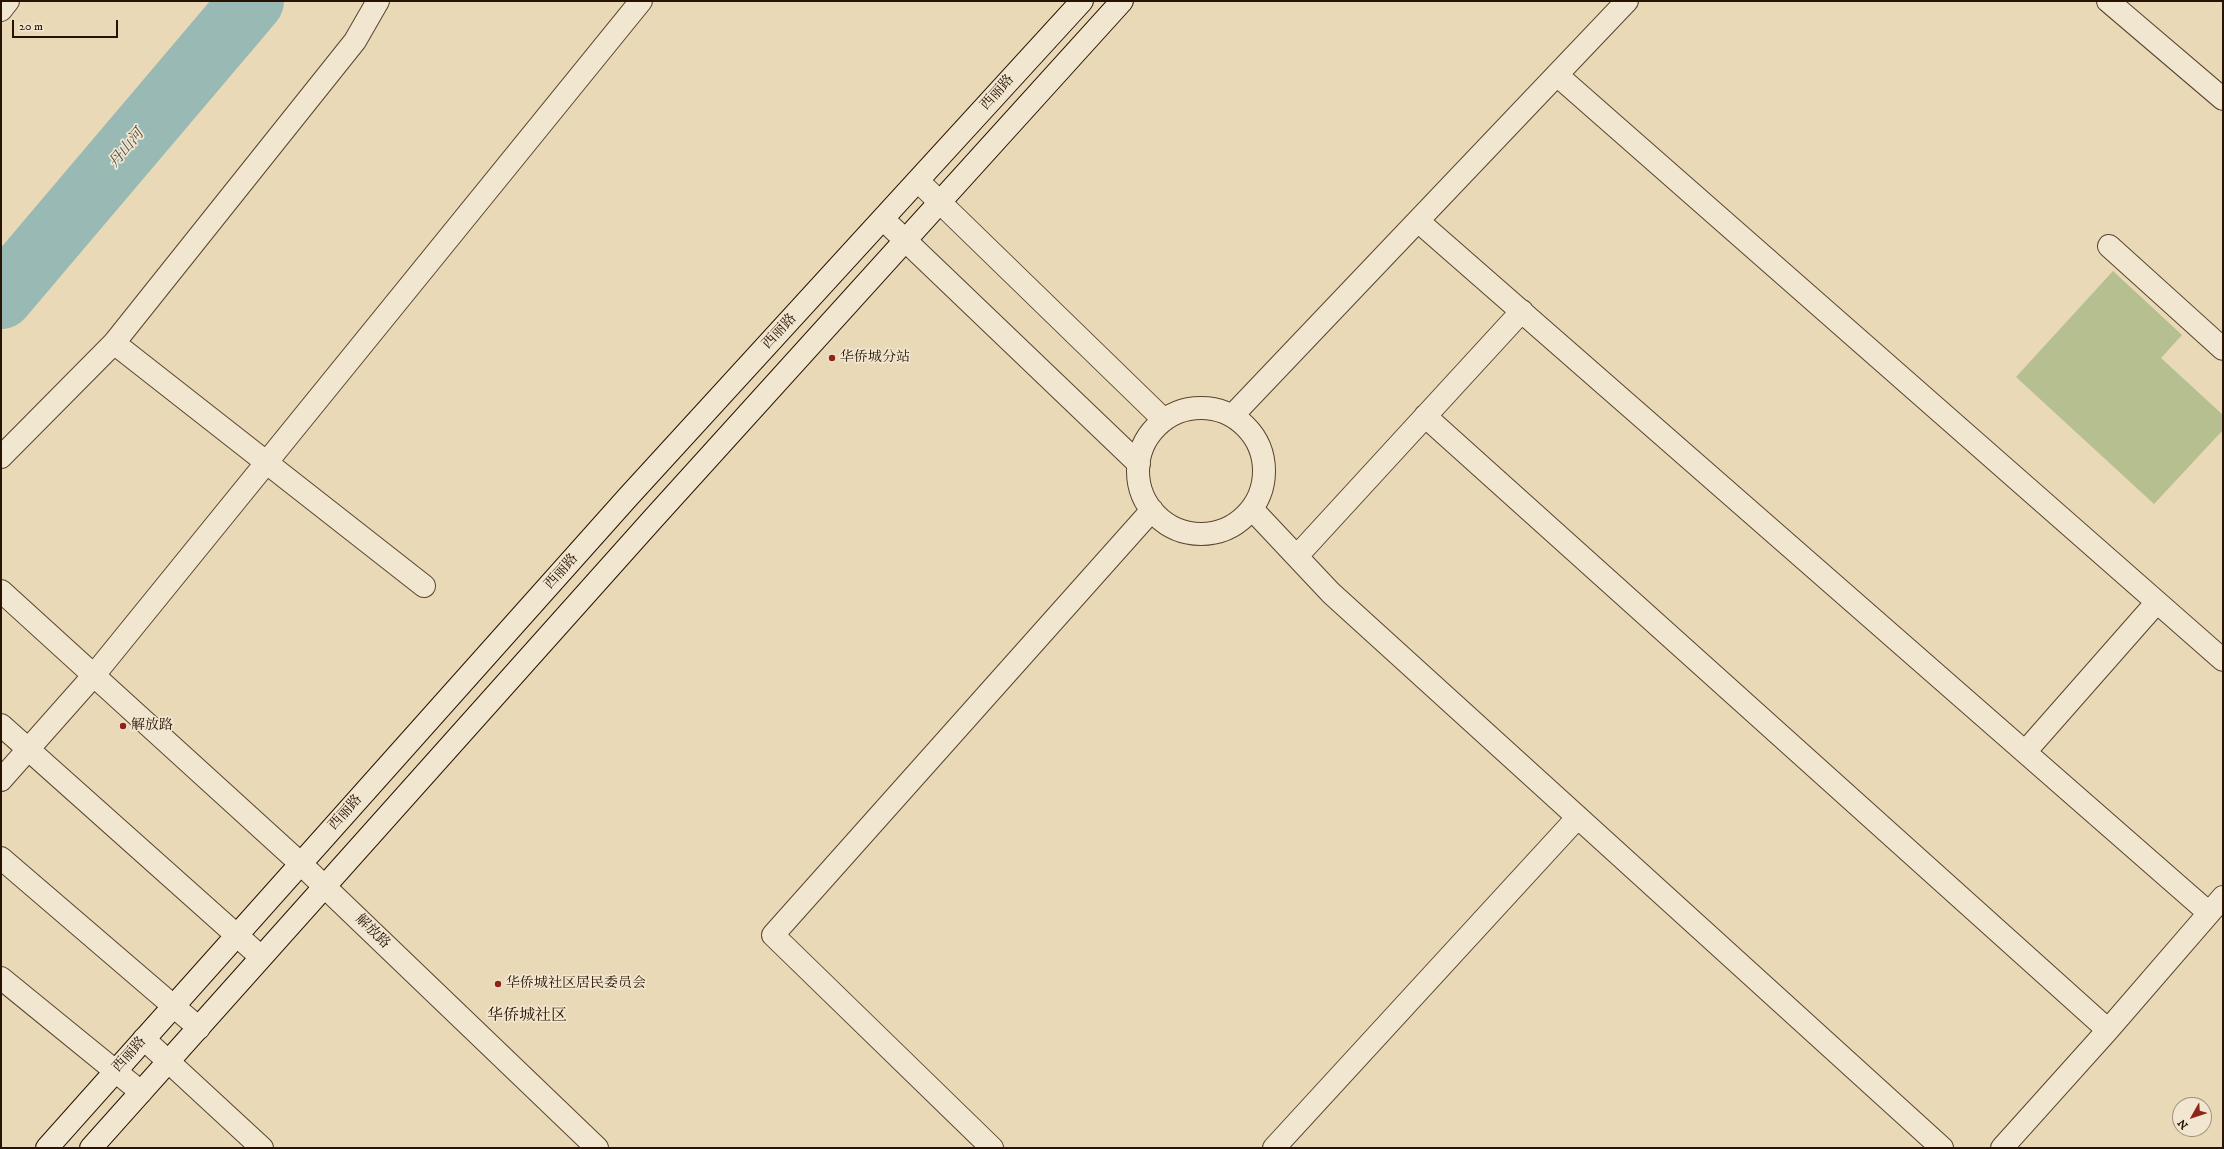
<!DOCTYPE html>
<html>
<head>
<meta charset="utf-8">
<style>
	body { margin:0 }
	#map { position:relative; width:2224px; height:1149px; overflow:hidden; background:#e9d9b7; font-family:"IM FELL DW Pica",serif }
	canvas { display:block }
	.frame { position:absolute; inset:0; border:2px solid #281202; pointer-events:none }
	.north { position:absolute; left:2172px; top:1097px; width:40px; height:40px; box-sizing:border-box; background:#f1e6d0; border:1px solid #a1917e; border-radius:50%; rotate:231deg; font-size:11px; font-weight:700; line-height:16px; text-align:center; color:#281202 }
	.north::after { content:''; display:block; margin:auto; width:14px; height:18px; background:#8f2418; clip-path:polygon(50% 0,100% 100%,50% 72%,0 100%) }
	.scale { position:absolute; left:12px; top:20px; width:106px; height:18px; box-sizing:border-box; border:2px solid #281202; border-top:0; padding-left:5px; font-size:12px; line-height:14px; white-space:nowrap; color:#281202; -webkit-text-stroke:3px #f1e6d0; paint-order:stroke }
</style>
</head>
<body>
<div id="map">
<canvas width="2224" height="1149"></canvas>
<div class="frame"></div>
<div class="north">N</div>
<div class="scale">20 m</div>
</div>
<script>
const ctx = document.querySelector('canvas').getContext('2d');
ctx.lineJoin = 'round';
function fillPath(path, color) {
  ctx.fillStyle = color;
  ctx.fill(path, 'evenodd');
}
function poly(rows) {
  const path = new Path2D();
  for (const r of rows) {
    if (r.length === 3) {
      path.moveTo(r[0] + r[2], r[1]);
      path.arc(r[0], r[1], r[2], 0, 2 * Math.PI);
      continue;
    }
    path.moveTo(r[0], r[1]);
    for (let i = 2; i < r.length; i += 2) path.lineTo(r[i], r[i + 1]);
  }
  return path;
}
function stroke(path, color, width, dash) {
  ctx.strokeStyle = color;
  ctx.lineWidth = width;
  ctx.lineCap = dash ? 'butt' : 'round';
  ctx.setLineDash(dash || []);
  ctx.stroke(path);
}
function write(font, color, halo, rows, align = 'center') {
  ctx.font = font + ' "IM FELL DW Pica","Noto Serif SC",serif';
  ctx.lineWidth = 3.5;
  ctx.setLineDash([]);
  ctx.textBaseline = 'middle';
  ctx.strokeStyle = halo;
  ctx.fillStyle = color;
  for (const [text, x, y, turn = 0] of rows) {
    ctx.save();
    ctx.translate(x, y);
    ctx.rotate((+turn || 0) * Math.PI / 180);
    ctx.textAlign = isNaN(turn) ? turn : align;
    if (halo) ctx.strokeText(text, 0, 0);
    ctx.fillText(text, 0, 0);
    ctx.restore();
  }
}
const green = poly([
	[2113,271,2182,335,2161,358,2223,415,2223,430,2154,504,2016,377]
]);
const river = poly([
	[1,297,252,1]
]);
const minor = poly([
	[2108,1,2223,99],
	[1,10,8,1],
	[1557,75,2223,660],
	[918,181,1164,420],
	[883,219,1139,464],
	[1418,221,2209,913],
	[2109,246,2223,349],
	[114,343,424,586],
	[1201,471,63],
	[1232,416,1627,1],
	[1425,416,2108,1030],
	[1,457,114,343,355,41,378,1],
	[1252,509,1331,593,1942,1148],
	[1297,556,1522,311],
	[1,725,261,957],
	[2025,752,2157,602],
	[1,780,94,675,641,1],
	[1,858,199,1028],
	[1,978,141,1092],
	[144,1039,262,1148],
	[992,1148,773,935,1152,510],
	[1274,1148,1578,817],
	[2002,1148,2108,1030,2223,897]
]);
const tertiary = poly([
	[1,591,301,864,597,1148]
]);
const secondary = poly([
	[47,1148,628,497,1082,1],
	[91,1148,652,520,1122,1]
]);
const markers = [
	[832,358,4,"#8f2418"],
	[123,726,4,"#8f2418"],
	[498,984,4,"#8f2418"]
];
const streetNames = [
	["西丽路",998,93,-48],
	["西丽路",780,332,-47],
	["西丽路",562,572,-48],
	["西丽路",346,813,-48],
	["解放路",372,932,44],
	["西丽路",130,1055,-48]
];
const poiNames = [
	["华侨城分站",840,358],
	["解放路",131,726],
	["华侨城社区居民委员会",506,984]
];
const waterNames = [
	["丹山河",127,149,-50]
];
const quarterNames = [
	["华侨城社区",527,1017]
];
fillPath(green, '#b5bf8f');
stroke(river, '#99b9b4', 64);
stroke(minor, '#58442f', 24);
stroke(tertiary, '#58442f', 24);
stroke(secondary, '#281202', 24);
stroke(minor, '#f1e6d0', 22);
stroke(tertiary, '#f1e6d0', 22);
stroke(secondary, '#f1e6d0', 22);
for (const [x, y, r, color] of markers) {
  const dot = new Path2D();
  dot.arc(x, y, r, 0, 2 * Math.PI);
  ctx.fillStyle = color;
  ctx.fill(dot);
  stroke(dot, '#f1e6d0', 1.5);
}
write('14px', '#281202', '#f1e6d0', streetNames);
write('14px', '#281202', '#f1e6d0', poiNames, 'left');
write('italic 15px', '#504c40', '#f1e6d0', waterNames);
write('16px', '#281202', '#f1e6d0', quarterNames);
</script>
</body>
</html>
